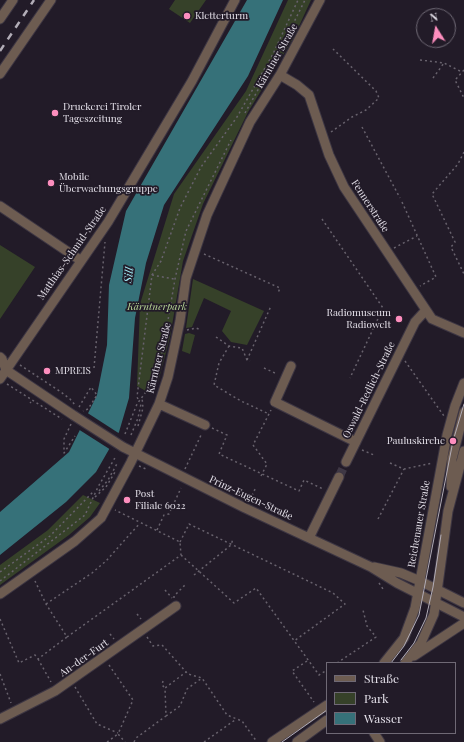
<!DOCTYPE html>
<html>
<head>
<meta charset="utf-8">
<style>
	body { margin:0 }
	#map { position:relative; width:464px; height:742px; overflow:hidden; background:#221b28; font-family:"Playfair Display",serif }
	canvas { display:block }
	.legend { position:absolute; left:326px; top:662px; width:130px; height:72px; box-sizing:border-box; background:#221b28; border:1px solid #6f6975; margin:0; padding:5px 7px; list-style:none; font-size:12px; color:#e3dfe8 }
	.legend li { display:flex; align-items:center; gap:8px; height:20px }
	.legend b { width:20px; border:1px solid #6f6975 }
	.north { position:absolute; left:416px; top:8px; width:40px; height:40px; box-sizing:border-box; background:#221b28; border:1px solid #6f6975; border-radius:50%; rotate:349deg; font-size:11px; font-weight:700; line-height:16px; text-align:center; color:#e3dfe8 }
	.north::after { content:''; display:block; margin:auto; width:14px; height:18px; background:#fd8ebe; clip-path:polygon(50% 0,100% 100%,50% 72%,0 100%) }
</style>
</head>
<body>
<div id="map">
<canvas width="464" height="742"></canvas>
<ul class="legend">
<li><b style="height:5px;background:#6d5c51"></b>Straße</li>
<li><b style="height:11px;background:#364129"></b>Park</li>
<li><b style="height:11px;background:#367179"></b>Wasser</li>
</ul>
<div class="north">N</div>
</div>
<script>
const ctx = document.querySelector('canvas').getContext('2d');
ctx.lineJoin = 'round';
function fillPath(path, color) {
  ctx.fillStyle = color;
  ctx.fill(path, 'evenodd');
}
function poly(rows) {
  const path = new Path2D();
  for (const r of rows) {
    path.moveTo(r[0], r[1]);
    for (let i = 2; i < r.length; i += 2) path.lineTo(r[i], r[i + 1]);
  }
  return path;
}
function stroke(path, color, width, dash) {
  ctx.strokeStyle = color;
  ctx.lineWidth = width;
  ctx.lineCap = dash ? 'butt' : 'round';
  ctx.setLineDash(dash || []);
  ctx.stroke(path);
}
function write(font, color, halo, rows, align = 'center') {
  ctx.font = font + ' "Playfair Display",serif';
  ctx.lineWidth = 3.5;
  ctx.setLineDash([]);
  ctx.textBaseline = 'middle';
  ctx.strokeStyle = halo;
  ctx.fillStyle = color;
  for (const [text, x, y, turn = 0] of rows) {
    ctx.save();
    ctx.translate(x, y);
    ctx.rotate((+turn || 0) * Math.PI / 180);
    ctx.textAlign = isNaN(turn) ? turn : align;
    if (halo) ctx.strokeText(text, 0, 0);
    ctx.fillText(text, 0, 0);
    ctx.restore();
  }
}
const green = poly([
	[175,0,206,0,190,23,169,9],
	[288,0,311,0,294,37,248,112,203,204,183,261,170,337,158,382,151,394,137,386,140,304,174,194,246,91],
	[0,245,35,267,0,319],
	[193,279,264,311,247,345,231,342,222,331,231,311,204,298,192,327,186,328],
	[189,333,195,335,190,354,182,351,185,334],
	[83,495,100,503,90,517,69,535,0,585,0,565,48,530]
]);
const water = poly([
	[247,0,283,0,248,76,164,205,146,263,135,318,129,398,119,432,96,472,66,502,0,555,0,512,69,452,97,395,107,345,109,285,126,211]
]);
const pier = poly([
	[86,412,120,434,111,450,78,429]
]);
const minorTunnel = poly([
	[339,477,346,462]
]);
const path = poly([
	[420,60,444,63,462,72],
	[464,70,455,80,464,98],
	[433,78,444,63],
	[245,113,277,56,305,0],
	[362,127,400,198],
	[331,132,352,117,366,110,379,98,376,91,333,49],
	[464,152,458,164,432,194,455,242,451,247,464,274],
	[402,202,436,277,420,286],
	[322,219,383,308,350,378],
	[394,248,417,236],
	[204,254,280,288,278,293],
	[152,275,174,279],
	[187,330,196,328,201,330],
	[216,337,229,346,242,348,247,360,250,361],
	[229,346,219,363,214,385,241,401,269,414],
	[247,360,271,306],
	[405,361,444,416],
	[20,365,61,392,70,399,76,406],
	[94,368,105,242],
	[264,368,277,374],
	[7,384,62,419],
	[138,399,137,397,152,275,161,261,180,208,201,167,237,117,273,54,298,0],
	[30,403,31,402],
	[79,407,91,387,97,395,88,409,83,411],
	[71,424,64,439,64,453,75,436],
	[138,426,143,408,142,397],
	[212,428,227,435,219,454,299,491,304,480,323,489],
	[125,434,137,404,157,377,165,338,175,279,186,231,231,140],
	[131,435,138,418,141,404],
	[362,450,374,455],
	[390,463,404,469,433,463],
	[139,466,146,469],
	[185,469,202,433],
	[261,476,267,464,253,445,271,410],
	[99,491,108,480,118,462],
	[95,497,106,487,115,472],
	[250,500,256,487],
	[378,519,404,469],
	[157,530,164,515,169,514,181,488],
	[180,542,189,524,333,593,345,604,294,641],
	[181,555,234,603,256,588,319,675,327,670],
	[0,572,50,536,93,492],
	[194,575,231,545,233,539],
	[0,581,85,515,98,487,116,456],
	[379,583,383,589],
	[165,590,172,598],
	[174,598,174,596,186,584],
	[46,604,92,573,106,561,140,523],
	[137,614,141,619],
	[0,619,19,663,35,655,38,659,67,637,46,604,35,581],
	[110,634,114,639],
	[67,637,181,555,180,542,115,510],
	[147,637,153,646,162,645,188,674,202,678,227,715,242,721,257,742],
	[38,659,51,682],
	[307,661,292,671,314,702],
	[337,663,376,637,367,626,363,610],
	[109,665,133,700,118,734,125,742],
	[0,674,11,703],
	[163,681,162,685,165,688],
	[75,687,97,724,118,733],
	[166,716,180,706,187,689,202,678],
	[107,742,118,734],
	[134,742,136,738,166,716,165,688,186,672],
	[204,742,235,720]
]);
const minor = poly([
	[0,19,13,0],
	[0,74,51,0],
	[280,75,297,85,309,95,329,155,344,187,432,319,464,333],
	[0,206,80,260],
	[0,357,2,359,6,370,73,415],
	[291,366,275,402,356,442],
	[0,379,108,222,192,81,235,0],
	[159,404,205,425],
	[123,447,245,508,371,567,397,583,464,617],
	[346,462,415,322,426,310],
	[451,487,452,459,464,412],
	[309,538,339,477],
	[374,567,401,573,420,581,464,603],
	[0,594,75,541,101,518,131,462,159,404,168,377,180,321,186,278,207,215,250,122,280,75,320,0],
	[414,656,464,623],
	[384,663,404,638,415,608,447,435,455,406,464,383],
	[405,663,421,643,434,614,448,511,464,451],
	[0,719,55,691,176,606],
	[374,733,380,742],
	[272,742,327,705],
	[297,742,327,720]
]);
const tram = poly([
	[401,660,414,643,426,618,433,587,441,535],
	[391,663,404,646,419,615,453,441,464,404],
	[282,742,327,710]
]);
const rail = poly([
	[0,51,34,0]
]);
const minorBridge = poly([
	[73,415,123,447]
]);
const markers = [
	[187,16,4,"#fd8ebe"],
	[55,113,4,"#fd8ebe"],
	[51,183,4,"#fd8ebe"],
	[399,319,4,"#fd8ebe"],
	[47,371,4,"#fd8ebe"],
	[453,441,4,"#fd8ebe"],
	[127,500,4,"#fd8ebe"]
];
const poiNames = [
	["Kletterturm",195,16],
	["Druckerei Tiroler",63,107],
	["Tageszeitung",63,119],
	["Mobile",59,177],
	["Überwachungsgruppe",59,189],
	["Radiomuseum",391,313,"right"],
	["Radiowelt",391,325,"right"],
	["MPREIS",55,371],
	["Pauluskirche",445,441,"right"],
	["Post",135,494],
	["Filiale 6022",135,506]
];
const streetNames = [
	["Kärntner Straße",277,56,-60],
	["Fennerstraße",370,206,57],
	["Matthias-Schmid-Straße",72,253,-55],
	["Kärntner Straße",159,358,-76],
	["Oswald-Redlich-Straße",369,390,-64],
	["Prinz-Eugen-Straße",251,498,25],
	["Reichenauer Straße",419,524,-80],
	["An-der-Furt",84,658,-35]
];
const parkNames = [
	["Kärntnerpark",157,307]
];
const waterNames = [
	["Sill",129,275,-82]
];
fillPath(green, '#364129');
fillPath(water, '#367179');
fillPath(pier, '#221b28');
stroke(minorTunnel, '#3f3845', 9, [9, 4.5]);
stroke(minor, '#3d3643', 11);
stroke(path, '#68626d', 1.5, [2, 3]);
stroke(minor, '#6d5c51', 9);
stroke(tram, '#b2adb7', 1);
stroke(rail, '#b2adb7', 2.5, [7, 7]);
stroke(minorBridge, '#3d3643', 11, []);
stroke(minorBridge, '#6d5c51', 9);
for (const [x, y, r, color] of markers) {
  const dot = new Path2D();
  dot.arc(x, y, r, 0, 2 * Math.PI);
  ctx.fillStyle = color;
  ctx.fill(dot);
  stroke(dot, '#221b28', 1.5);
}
write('10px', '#e3dfe8', '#221b28', poiNames, 'left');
write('10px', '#e3dfe8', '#221b28', streetNames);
write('italic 10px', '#b8d696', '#221b28', parkNames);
write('italic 11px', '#a5eef9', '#221b28', waterNames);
</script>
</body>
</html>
